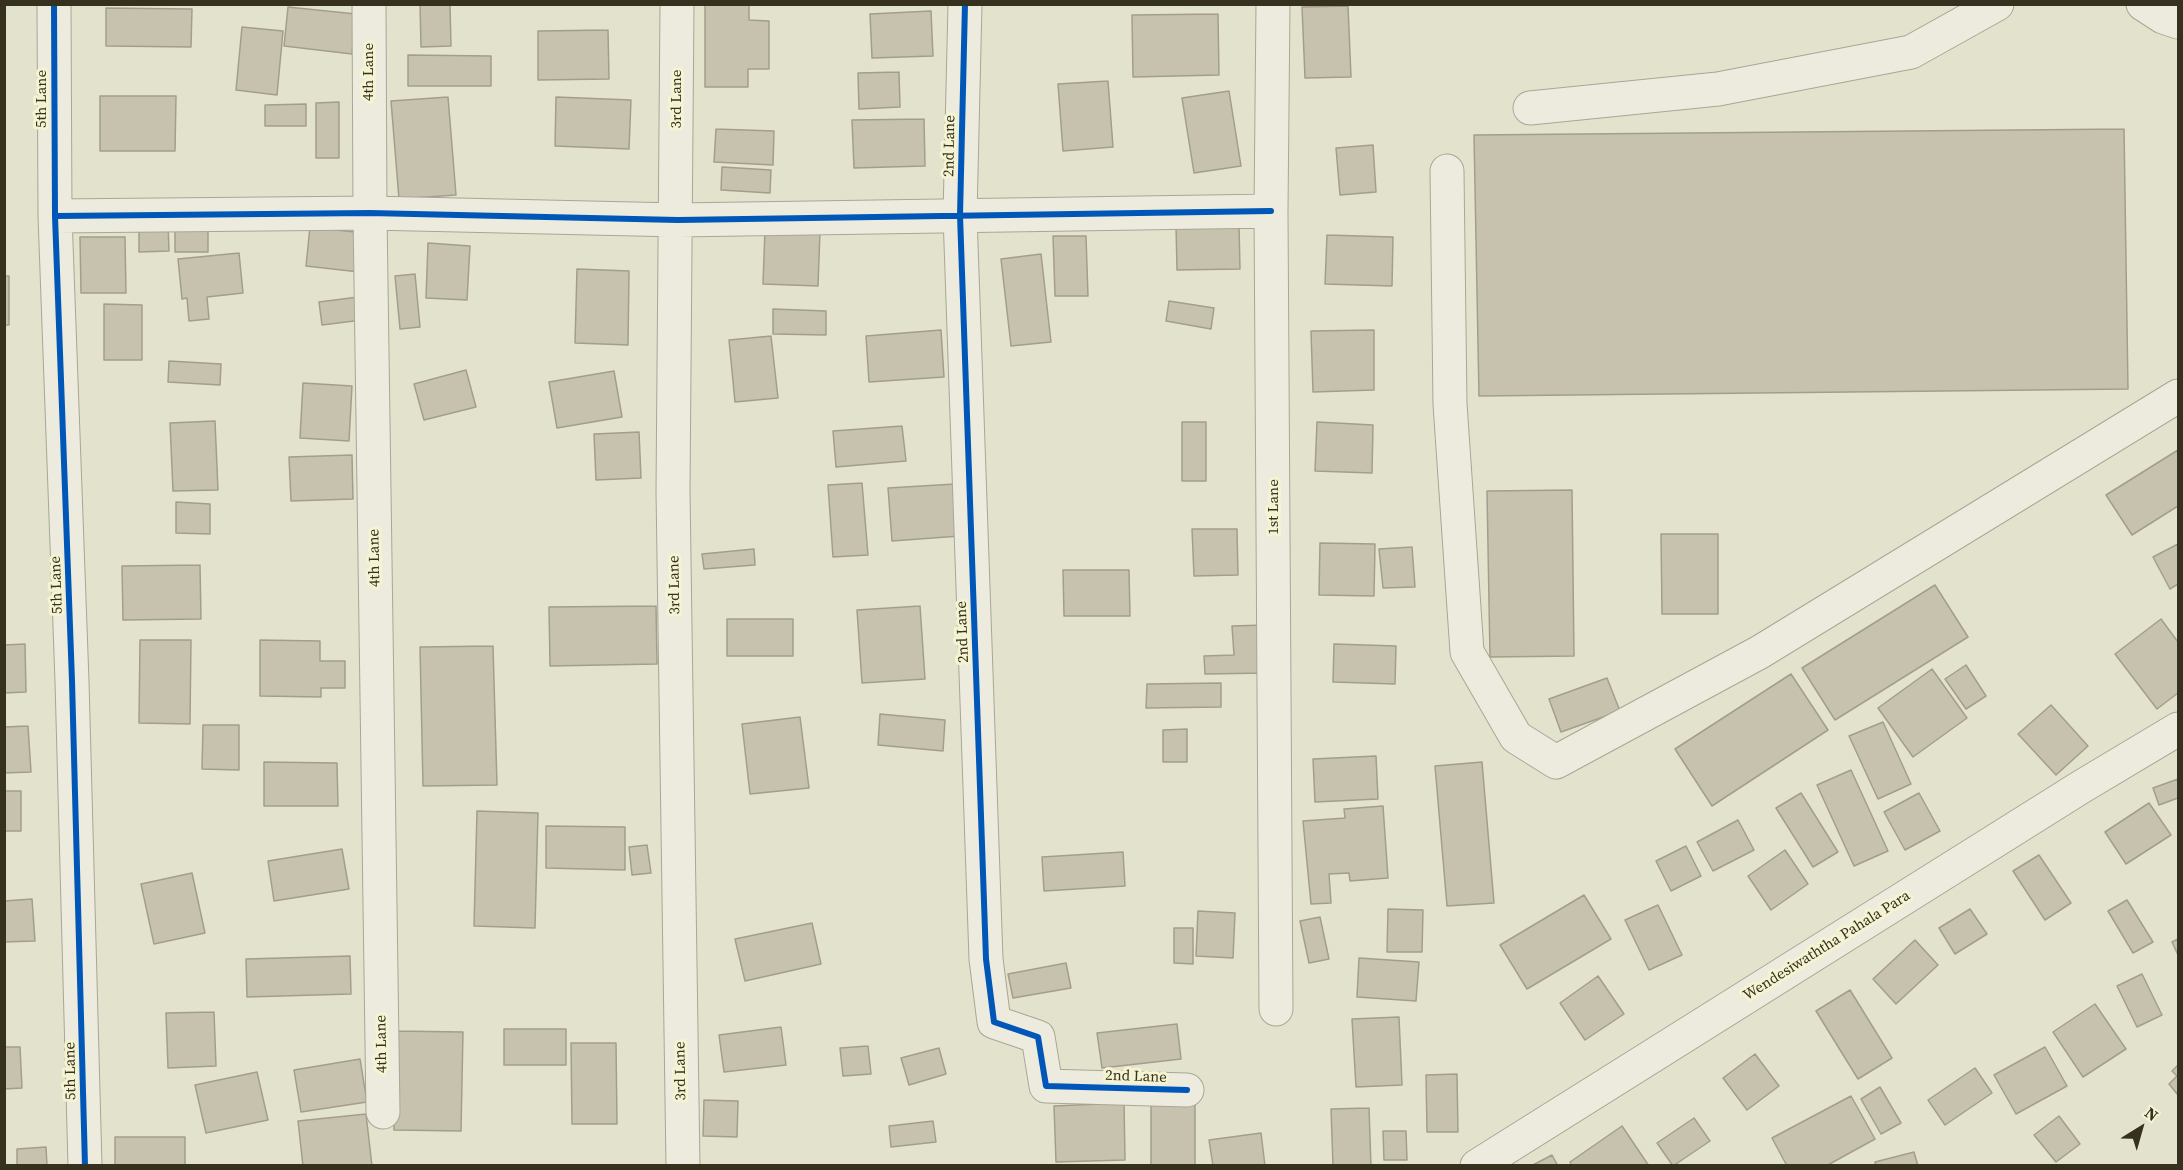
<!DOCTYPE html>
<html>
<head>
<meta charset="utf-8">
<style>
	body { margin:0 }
	#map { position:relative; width:2183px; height:1170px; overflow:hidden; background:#e3e3cd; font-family:"Source Serif 4",serif }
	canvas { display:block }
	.frame { position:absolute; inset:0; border:6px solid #36301e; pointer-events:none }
	.north { position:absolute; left:2111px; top:1098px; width:60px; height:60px; -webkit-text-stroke:4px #f4f3d2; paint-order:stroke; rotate:37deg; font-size:16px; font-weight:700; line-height:24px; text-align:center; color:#36301e }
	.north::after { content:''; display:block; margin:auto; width:21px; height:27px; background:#36301e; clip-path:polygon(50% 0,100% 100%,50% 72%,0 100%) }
</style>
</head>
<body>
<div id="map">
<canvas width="2183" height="1170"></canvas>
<div class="frame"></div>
<div class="north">N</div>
</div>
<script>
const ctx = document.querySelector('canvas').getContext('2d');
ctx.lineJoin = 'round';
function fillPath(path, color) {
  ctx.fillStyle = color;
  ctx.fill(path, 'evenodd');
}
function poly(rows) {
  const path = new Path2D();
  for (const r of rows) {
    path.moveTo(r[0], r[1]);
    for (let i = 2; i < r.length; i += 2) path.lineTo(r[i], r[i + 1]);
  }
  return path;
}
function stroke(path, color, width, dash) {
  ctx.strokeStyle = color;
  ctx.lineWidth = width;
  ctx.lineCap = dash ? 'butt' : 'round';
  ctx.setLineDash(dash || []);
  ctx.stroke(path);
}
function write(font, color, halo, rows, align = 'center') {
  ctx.font = font + ' "Source Serif 4",serif';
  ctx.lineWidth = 6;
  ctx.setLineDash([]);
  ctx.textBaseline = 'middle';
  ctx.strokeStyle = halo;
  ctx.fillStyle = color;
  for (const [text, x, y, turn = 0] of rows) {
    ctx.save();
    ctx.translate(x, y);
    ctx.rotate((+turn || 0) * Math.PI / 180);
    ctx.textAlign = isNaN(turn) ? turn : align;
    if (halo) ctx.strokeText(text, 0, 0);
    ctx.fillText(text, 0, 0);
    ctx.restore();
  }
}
const building = poly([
	[420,4,450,4,451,46,421,47,420,4],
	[705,4,749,4,749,20,769,21,769,69,748,69,748,87,705,87,705,4],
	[1348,6,1351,77,1305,78,1302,7,1348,6],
	[288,7,356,14,352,54,284,46,288,7],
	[106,8,192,9,191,47,106,46,106,8],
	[931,11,933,56,872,58,870,14,931,11],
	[1218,14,1219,75,1133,77,1132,15,1218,14],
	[242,27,283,31,277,95,236,90,242,27],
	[608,30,609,79,538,80,538,31,608,30],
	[408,55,491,56,491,86,408,86,408,55],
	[899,72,900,107,859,109,858,73,899,72],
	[1108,81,1113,147,1063,151,1058,84,1108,81],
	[1229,91,1241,166,1194,173,1182,98,1229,91],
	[100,96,176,96,175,151,100,151,100,96],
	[448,97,456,195,399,199,391,101,448,97],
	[556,97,631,100,629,149,555,146,556,97],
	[339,102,339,158,316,158,316,103,339,102],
	[306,104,306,126,265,126,265,105,306,104],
	[924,119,925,166,854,168,852,120,924,119],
	[716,129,774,131,773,165,714,162,716,129],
	[2124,129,2128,389,1479,396,1474,135,2124,129],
	[1373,145,1376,192,1340,195,1336,148,1373,145],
	[722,167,771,170,770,193,721,190,722,167],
	[139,223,168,223,169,251,139,252,139,223],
	[1239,224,1240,269,1177,270,1176,225,1239,224],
	[310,227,363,233,359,272,306,266,310,227],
	[175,229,208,229,208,252,175,252,175,229],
	[765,229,820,231,818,286,763,284,765,229],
	[1327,235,1393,237,1392,286,1325,284,1327,235],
	[1053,236,1086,236,1088,296,1055,296,1053,236],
	[80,237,125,237,126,293,81,293,80,237],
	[428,243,470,246,467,300,426,298,428,243],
	[239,253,243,293,207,297,209,319,189,321,187,298,182,299,178,259,239,253],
	[1041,254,1051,342,1011,346,1001,259,1041,254],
	[577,269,629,271,628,345,575,343,577,269],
	[415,274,420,327,400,329,395,276,415,274],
	[4,276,9,276,9,325,4,325,4,276],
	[358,297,362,320,322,325,319,302,358,297],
	[1169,301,1214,308,1211,329,1166,321,1169,301],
	[104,304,142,305,142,360,104,360,104,304],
	[773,309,826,311,826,335,773,334,773,309],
	[941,330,944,377,869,382,866,336,941,330],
	[1374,330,1374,390,1313,392,1311,331,1374,330],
	[771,336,778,398,735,402,729,340,771,336],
	[169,361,221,364,220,385,168,382,169,361],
	[466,370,476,407,424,420,414,384,466,370],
	[614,371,622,417,557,428,549,382,614,371],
	[303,383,352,386,349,441,300,438,303,383],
	[215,421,218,490,173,491,170,423,215,421],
	[1182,422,1206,422,1206,481,1182,481,1182,422],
	[1317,422,1373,425,1372,473,1315,471,1317,422],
	[902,426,906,461,836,467,833,431,902,426],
	[639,432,641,478,596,480,594,434,639,432],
	[2178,450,2178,506,2132,535,2106,495,2178,450],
	[352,455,353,499,291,501,289,457,352,455],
	[862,483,868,555,833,557,828,485,862,483],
	[955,484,960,536,892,541,888,488,955,484],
	[1572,490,1574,656,1490,657,1487,491,1572,490],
	[176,502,210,504,210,534,176,533,176,502],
	[1192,529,1237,529,1238,575,1194,576,1192,529],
	[1661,534,1718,534,1718,614,1662,614,1661,534],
	[1320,543,1375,544,1374,596,1319,595,1320,543],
	[2178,544,2178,584,2170,589,2153,557,2178,544],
	[1412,547,1415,587,1383,588,1379,549,1412,547],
	[754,549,755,565,704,569,702,554,754,549],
	[200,565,201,619,123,620,122,566,200,565],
	[1063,570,1129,570,1130,616,1064,616,1063,570],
	[1935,585,1968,637,1835,720,1802,668,1935,585],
	[656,606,657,664,550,666,549,607,656,606],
	[920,606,925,679,862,683,857,610,920,606],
	[727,619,793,619,793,656,727,656,727,619],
	[2161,619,2178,642,2178,693,2157,709,2115,654,2161,619],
	[1265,625,1267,673,1205,674,1204,656,1234,655,1232,626,1265,625],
	[140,640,191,640,190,724,139,723,140,640],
	[260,640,320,641,320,661,345,661,345,688,321,688,321,697,260,696,260,640],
	[25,644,26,692,4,693,4,645,25,644],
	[1334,644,1396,646,1395,684,1333,682,1334,644],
	[493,646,497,785,423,786,420,647,493,646],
	[1966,665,1986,696,1966,709,1945,679,1966,665],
	[1932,669,1967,718,1913,757,1878,708,1932,669],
	[1791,674,1828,730,1712,806,1675,749,1791,674],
	[1607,678,1620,711,1561,732,1549,699,1607,678],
	[1221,683,1221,707,1146,708,1147,684,1221,683],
	[2051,705,2088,746,2056,775,2018,734,2051,705],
	[880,714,945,720,943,751,878,745,880,714],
	[800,717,809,788,750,794,742,724,800,717],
	[1883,722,1911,784,1878,799,1849,736,1883,722],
	[203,725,239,725,239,770,202,769,203,725],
	[28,726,31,772,4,773,4,727,28,726],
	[1187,729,1187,762,1163,762,1163,730,1187,729],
	[1376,756,1378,799,1315,802,1313,759,1376,756],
	[264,762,337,763,338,806,264,806,264,762],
	[1482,762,1494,903,1447,906,1435,766,1482,762],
	[1851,770,1888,851,1854,866,1817,785,1851,770],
	[2178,779,2178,798,2159,805,2153,788,2178,779],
	[4,791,21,791,21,831,4,831,4,791],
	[1801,793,1838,852,1813,867,1776,808,1801,793],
	[1919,793,1940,831,1905,850,1884,812,1919,793],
	[2149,803,2171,835,2126,864,2105,832,2149,803],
	[1383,806,1388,878,1350,881,1349,873,1329,874,1331,903,1311,904,1303,821,1345,818,1344,809,1383,806],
	[477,811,538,813,535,928,474,926,477,811],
	[1738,820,1754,850,1713,871,1697,842,1738,820],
	[546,826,625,827,625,870,546,868,546,826],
	[647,845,651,873,632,875,629,847,647,845],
	[1686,846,1701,876,1671,891,1656,861,1686,846],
	[342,849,349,889,274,901,268,861,342,849],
	[1785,850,1808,884,1771,910,1748,876,1785,850],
	[1123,852,1125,886,1044,891,1042,857,1123,852],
	[2039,855,2071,903,2045,920,2013,871,2039,855],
	[192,873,205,933,154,944,141,884,192,873],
	[1584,895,1611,939,1527,989,1500,945,1584,895],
	[32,899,35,941,4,942,4,901,32,899],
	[2127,900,2153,942,2133,953,2108,911,2127,900],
	[1658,905,1682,955,1649,970,1625,920,1658,905],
	[1388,909,1423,910,1422,952,1387,952,1388,909],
	[1970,909,1987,934,1955,954,1939,928,1970,909],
	[1198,911,1235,913,1233,958,1196,956,1198,911],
	[1320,917,1329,959,1309,963,1300,921,1320,917],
	[812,923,821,964,745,981,735,939,812,923],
	[1174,928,1193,928,1193,964,1174,963,1174,928],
	[2178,939,2178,955,2172,942,2178,939],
	[1915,940,1938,965,1896,1004,1873,979,1915,940],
	[350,956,351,994,247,997,246,959,350,956],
	[1359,958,1419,962,1416,1001,1357,997,1359,958],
	[1066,963,1071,988,1013,998,1008,974,1066,963],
	[2142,974,2162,1015,2137,1027,2117,986,2142,974],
	[1598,976,1624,1014,1585,1040,1560,1003,1598,976],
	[1850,990,1892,1058,1858,1079,1816,1011,1850,990],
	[2095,1004,2126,1049,2083,1077,2053,1032,2095,1004],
	[214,1012,216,1066,168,1068,166,1013,214,1012],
	[1399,1017,1402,1085,1356,1087,1352,1019,1399,1017],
	[1177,1024,1181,1059,1102,1068,1097,1033,1177,1024],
	[781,1027,786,1065,724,1072,719,1035,781,1027],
	[504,1029,566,1029,566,1065,504,1065,504,1029],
	[396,1031,463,1032,461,1131,394,1130,396,1031],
	[571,1043,616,1043,617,1124,572,1124,571,1043],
	[868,1046,871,1074,843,1076,840,1048,868,1046],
	[4,1047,20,1047,22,1088,4,1089,4,1047],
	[2045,1047,2067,1086,2016,1114,1994,1075,2045,1047],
	[939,1048,946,1074,909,1085,901,1058,939,1048],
	[1755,1054,1779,1086,1747,1110,1723,1078,1755,1054],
	[360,1059,367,1102,301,1112,294,1070,360,1059],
	[2178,1065,2178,1095,2169,1084,2177,1076,2172,1071,2178,1065],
	[1975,1068,1992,1093,1945,1125,1928,1100,1975,1068],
	[257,1072,268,1120,206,1133,195,1085,257,1072],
	[1457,1074,1458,1132,1427,1132,1426,1075,1457,1074],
	[1880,1087,1901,1123,1881,1134,1861,1099,1880,1087],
	[1851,1096,1875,1139,1826,1166,1787,1166,1772,1138,1851,1096],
	[704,1100,738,1101,737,1137,703,1136,704,1100],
	[1124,1103,1125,1160,1056,1162,1054,1106,1124,1103],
	[1151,1105,1195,1105,1195,1166,1151,1166,1151,1105],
	[1369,1108,1371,1166,1333,1166,1331,1109,1369,1108],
	[366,1114,372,1166,303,1166,298,1121,366,1114],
	[2059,1116,2080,1144,2056,1162,2034,1135,2059,1116],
	[1694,1118,1710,1141,1673,1166,1657,1143,1694,1118],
	[933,1121,936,1142,891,1147,889,1126,933,1121],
	[1622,1126,1649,1166,1572,1166,1570,1162,1622,1126],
	[1383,1131,1406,1131,1407,1160,1384,1160,1383,1131],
	[1261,1133,1265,1166,1213,1166,1209,1140,1261,1133],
	[115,1137,185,1137,185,1166,115,1166,115,1137],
	[46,1147,47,1166,17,1166,17,1149,46,1147],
	[1914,1152,1918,1166,1876,1166,1875,1162,1914,1152],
	[1552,1155,1558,1166,1531,1166,1552,1155]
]);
const minor = poly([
	[54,4,55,216,72,681,85,1166],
	[369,4,370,213,383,1112],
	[677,4,673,491,683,1166],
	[965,4,960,215,986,959,994,1022,1038,1037,1046,1086,1187,1090],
	[1273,4,1271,211,1276,1009],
	[2143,4,2163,17,2178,22],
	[1530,108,1718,89,1911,52,1997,4],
	[1447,171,1450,404,1467,652,1516,737,1556,762,1760,652,2178,396],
	[55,216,370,213,678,220,1271,211],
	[1477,1166,2081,787,2178,729]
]);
const cycleway = poly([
	[54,4,55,216,72,681,85,1166],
	[965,4,960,215,986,959,994,1022,1038,1037,1046,1086,1187,1090],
	[55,216,370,213,678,220,1271,211]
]);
const streetNames = [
	["4th Lane",369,72,-90],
	["5th Lane",42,99,-90],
	["3rd Lane",677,99,-90],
	["2nd Lane",950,146,-89],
	["1st Lane",1274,507,-90],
	["4th Lane",375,558,-91],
	["5th Lane",57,585,-92],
	["3rd Lane",675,585,-91],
	["2nd Lane",963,632,-92],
	["Wendesiwaththa Pahala Para",1827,946,-32],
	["4th Lane",382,1044,-91],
	["5th Lane",71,1071,-91],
	["3rd Lane",681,1071,-91],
	["2nd Lane",1136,1077,2]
];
fillPath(building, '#c7c2ae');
stroke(building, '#a39e8c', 1.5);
stroke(minor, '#a8a695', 35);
stroke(minor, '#ecebde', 33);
stroke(cycleway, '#0057b8', 6);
write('15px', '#36301e', '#f4f3d2', streetNames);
</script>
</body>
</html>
